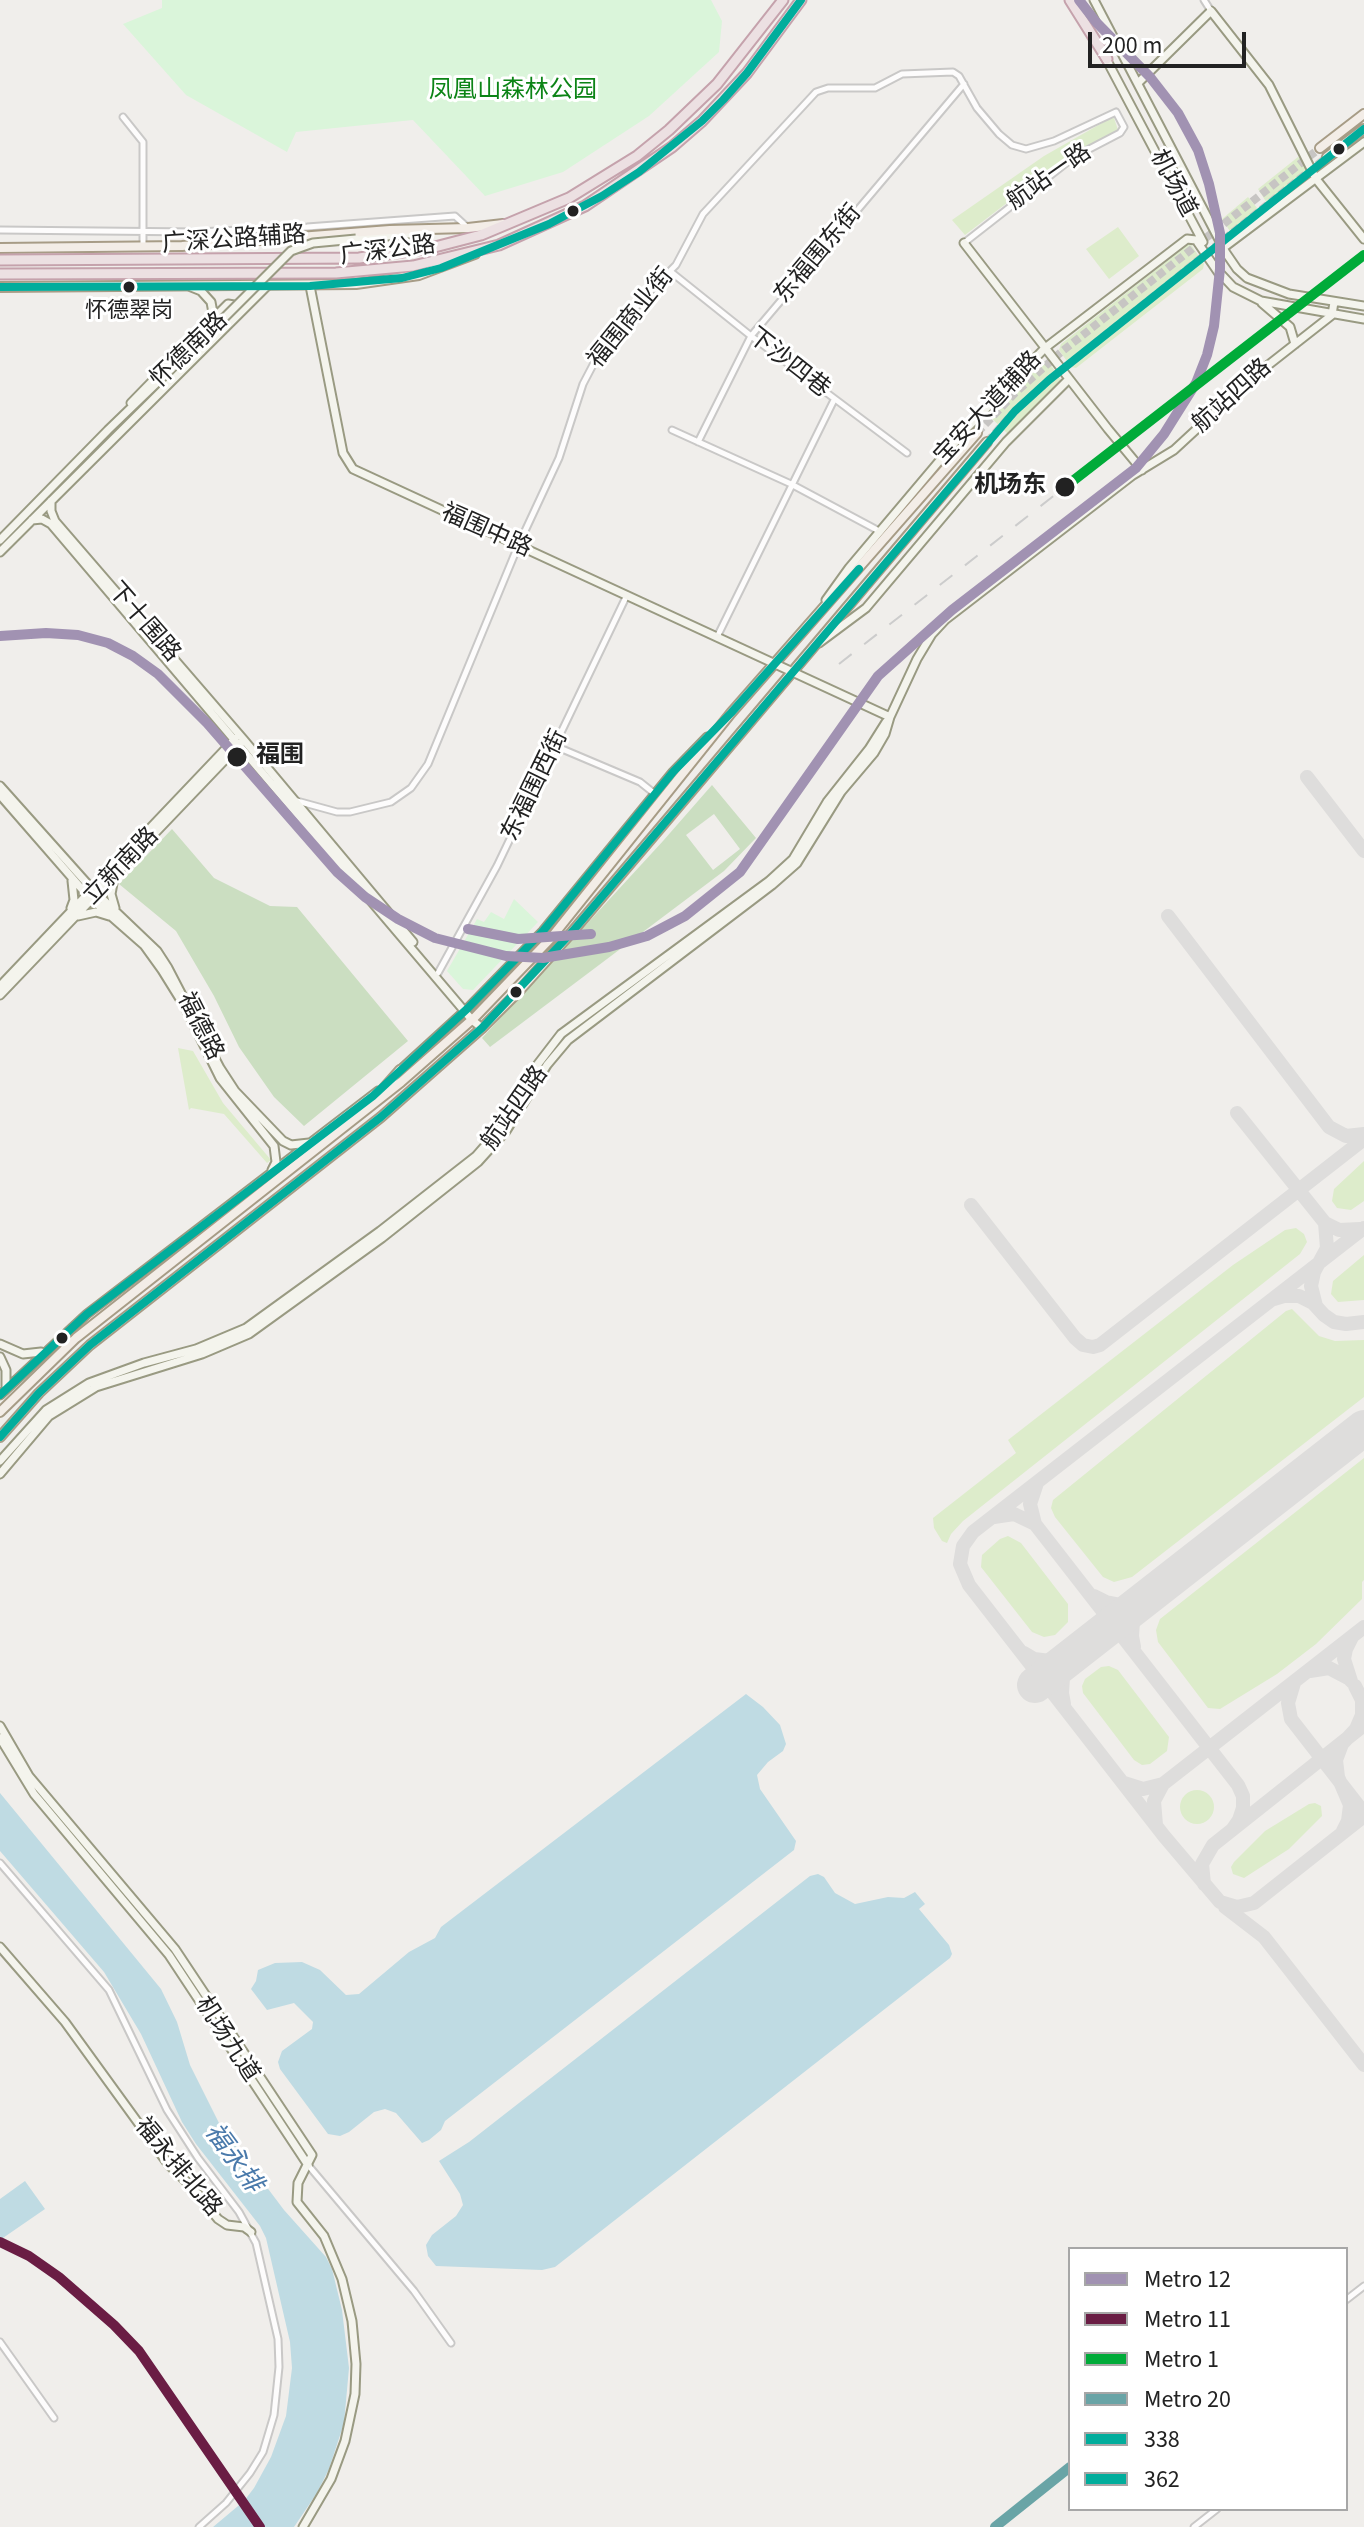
<!DOCTYPE html>
<html>
<head>
<meta charset="utf-8">
<style>
	body { margin:0 }
	#map { position:relative; width:1364px; height:2527px; overflow:hidden; background:#f0eeeb; font-family:"Source Sans 3",sans-serif }
	canvas { display:block }
	.legend { position:absolute; left:1068px; top:2247px; width:280px; height:264px; box-sizing:border-box; background:#fff; border:2px solid #a7a7a7; margin:0; padding:10px 14px; list-style:none; font-size:24px; color:#222 }
	.legend li { display:flex; align-items:center; gap:16px; height:40px }
	.legend b { width:40px; border:2px solid #a7a7a7 }
	.scale { position:absolute; left:1088px; top:32px; width:158px; height:36px; box-sizing:border-box; border:4px solid #222; border-top:0; padding-left:10px; font-size:24px; line-height:28px; white-space:nowrap; color:#222; -webkit-text-stroke:6px #fff; paint-order:stroke }
</style>
</head>
<body>
<div id="map">
<canvas width="1364" height="2527"></canvas>
<ul class="legend">
<li><b style="height:10px;background:#a192b2"></b>Metro 12</li>
<li><b style="height:10px;background:#6a1d44"></b>Metro 11</li>
<li><b style="height:10px;background:#00ab39"></b>Metro 1</li>
<li><b style="height:10px;background:#69a4a6"></b>Metro 20</li>
<li><b style="height:10px;background:#01ad9c"></b>338</li>
<li><b style="height:10px;background:#01ad9c"></b>362</li>
</ul>
<div class="scale">200 m</div>
</div>
<script>
const ctx = document.querySelector('canvas').getContext('2d');
ctx.lineJoin = 'round';
function fillPath(path, color) {
  ctx.fillStyle = color;
  ctx.fill(path, 'evenodd');
}
function poly(rows) {
  const path = new Path2D();
  for (const r of rows) {
    if (r.length === 3) {
      path.moveTo(r[0] + r[2], r[1]);
      path.arc(r[0], r[1], r[2], 0, 2 * Math.PI);
      continue;
    }
    path.moveTo(r[0], r[1]);
    for (let i = 2; i < r.length; i += 2) path.lineTo(r[i], r[i + 1]);
  }
  return path;
}
function stroke(path, color, width, dash) {
  ctx.strokeStyle = color;
  ctx.lineWidth = width;
  ctx.lineCap = dash ? 'butt' : 'round';
  ctx.setLineDash(dash || []);
  ctx.stroke(path);
}
function write(font, color, halo, rows, align = 'center') {
  ctx.font = font + ' "Source Sans 3","Noto Sans SC",sans-serif';
  ctx.lineWidth = 6;
  ctx.setLineDash([]);
  ctx.textBaseline = 'middle';
  ctx.strokeStyle = halo;
  ctx.fillStyle = color;
  for (const [text, x, y, turn = 0] of rows) {
    ctx.save();
    ctx.translate(x, y);
    ctx.rotate((+turn || 0) * Math.PI / 180);
    ctx.textAlign = isNaN(turn) ? turn : align;
    if (halo) ctx.strokeText(text, 0, 0);
    ctx.fillText(text, 0, 0);
    ctx.restore();
  }
}
const grass = poly([
	[1114,118,1118,130,1067,157,965,235,952,220,1044,156,1109,119],
	[1298,157,1302,158,1310,181,1270,208,1258,189],
	[1248,197,1262,214,1262,217,1236,236,1233,236,1222,219],
	[1118,227,1139,256,1109,279,1086,249],
	[1190,243,1204,264,1203,269,1076,368,1071,367,1059,350,1061,344],
	[1043,361,1048,361,1061,380,1008,434,988,415],
	[178,1048,193,1051,223,1103,271,1160,267,1163,224,1114,191,1108,189,1110],
	[1364,1161,1364,1201,1351,1210,1337,1208,1332,1201,1334,1189],
	[1296,1228,1304,1234,1307,1242,1300,1254,963,1521,951,1534,947,1543,942,1541,934,1528,933,1518,1016,1453,1008,1440,1233,1265,1285,1230],
	[1364,1255,1364,1300,1338,1302,1331,1294,1333,1281],
	[1292,1309,1319,1336,1335,1341,1364,1340,1364,1397,1132,1577,1114,1582,1103,1577,1055,1517,1051,1508,1053,1500,1286,1311],
	[1364,1458,1364,1580,1362,1582,1362,1599,1316,1644,1277,1674,1220,1709,1208,1708,1158,1642,1156,1630,1160,1619],
	[1008,1536,1021,1543,1068,1604,1068,1622,1055,1635,1044,1637,1032,1632,981,1567,982,1555,1000,1539],
	[1109,1666,1118,1670,1169,1737,1167,1751,1150,1764,1142,1765,1134,1760,1083,1693,1082,1686,1085,1679,1101,1667],
	[1197,1807,17],
	[1315,1803,1321,1806,1322,1816,1289,1849,1244,1878,1233,1874,1231,1867,1234,1862,1265,1831,1309,1804]
]);
const forest = poly([
	[712,785,756,838,724,871,490,1047,482,1038,663,841],
	[714,814,740,849,713,870,686,835],
	[172,829,214,878,270,906,297,907,408,1041,304,1126,274,1097,239,1047,214,996,176,931,119,884]
]);
const park = poly([
	[162,0,711,0,722,21,719,52,649,116,563,172,485,196,413,120,296,132,287,152,186,95,123,24,162,8],
	[514,899,538,922,473,990,463,989,447,971,477,919,484,922,491,912,504,919]
]);
const water = poly([
	[746,1694,763,1707,780,1725,786,1744,783,1751,768,1762,757,1775,760,1789,796,1841,794,1850,445,2121,441,2130,429,2140,422,2143,396,2113,385,2109,374,2112,349,2132,340,2136,328,2134,280,2069,278,2062,282,2051,312,2029,313,2022,294,2003,267,2010,251,1989,256,1981,258,1970,275,1963,302,1962,320,1970,346,1995,359,1994,409,1952,435,1938,441,1927],
	[0,1793,161,1989,177,2022,190,2065,220,2125,284,2210,326,2257,332,2269,342,2310,349,2368,344,2423,329,2469,317,2493,294,2527,213,2527,244,2501,254,2488,271,2457,286,2416,292,2368,290,2342,266,2238,260,2226,196,2144,182,2122,141,2034,104,1972,0,1851],
	[818,1874,824,1877,835,1893,855,1904,888,1897,904,1898,915,1892,925,1904,919,1909,949,1945,952,1954,950,1958,555,2267,542,2270,436,2266,428,2256,426,2245,432,2235,456,2216,463,2205,460,2194,439,2161,469,2142,810,1876],
	[25,2181,45,2209,0,2240,0,2199]
]);
const taxiway = poly([
	[1307,777,1364,851],
	[1168,916,1329,1127,1346,1136,1364,1134],
	[1237,1113,1325,1223,1339,1230,1360,1229],
	[971,1205,1075,1338,1083,1345,1093,1347,1100,1345,1364,1139],
	[1364,1228,973,1532,963,1546,960,1564,969,1585,1164,1836,1220,1902,1237,1907,1254,1903,1364,1816],
	[1274,1299,1284,1296,1299,1296,1313,1303,1324,1315,1334,1322,1346,1324,1364,1322],
	[1316,1306,1311,1286,1314,1272,1327,1248,1325,1223],
	[1037,1483,1030,1504,1035,1524,1238,1785,1243,1796,1243,1808,1239,1820,1232,1830],
	[994,1517,1014,1514,1035,1524],
	[1094,1596,1106,1602,1121,1605,1146,1598],
	[1134,1647,1132,1636,1133,1621,1139,1606,1150,1595],
	[1024,1653,1034,1659,1050,1661,1066,1658,1075,1653],
	[1310,1671,1329,1668,1350,1679],
	[1351,1681,1344,1659,1346,1649,1352,1637],
	[1294,1683,1288,1703,1291,1719,1364,1813],
	[1064,1704,1062,1693,1063,1677,1069,1662,1079,1650],
	[1124,1783,1143,1789,1163,1784,1364,1627],
	[1156,1825,1154,1801,1163,1784],
	[1343,1831,1348,1821,1350,1805,1338,1777,1336,1760,1342,1744,1356,1729,1362,1715,1362,1700,1355,1686],
	[1204,1884,1202,1864,1213,1845,1364,1725],
	[1225,1907,1264,1937,1364,2065]
]);
const runway = poly([
	[1035,1685,1364,1428]
]);
const primaryTunnel = poly([
	[977,433,1015,393,1060,353,1320,148],
	[987,442,1015,411,1049,380,1327,157]
]);
const street = poly([
	[1204,0,1211,11],
	[123,117,143,142,143,246],
	[0,230,197,232,307,227,455,216,467,227],
	[671,272,751,336,907,453],
	[672,430,791,484,879,531],
	[698,442,751,336,964,84],
	[717,637,834,400],
	[555,746,640,782,655,794],
	[297,801,337,812,350,812,391,802,411,788,428,764,518,546,559,458,583,384,594,363,643,298,676,265,703,214,816,92,828,88,875,88,902,74,953,72,959,76,977,108,999,134,1012,145,1026,149,1054,141,1116,112,1124,127,1120,133,1074,157,964,243],
	[438,973,497,866,627,595],
	[0,1863,109,1990,167,2110,198,2158,239,2212,256,2243,278,2339,279,2367,274,2415,263,2452,250,2473,226,2503,199,2527],
	[308,2165,414,2291,451,2343],
	[1346,2300,1364,2286],
	[0,2342,54,2418],
	[1194,2527,1217,2509]
]);
const secondary = poly([
	[1094,0,1226,253,1237,269,1247,278,1289,294,1364,306],
	[1104,55,1203,242],
	[1138,83,1211,11,1269,85,1316,179,1364,239],
	[356,239,418,233],
	[964,243,1108,429,1142,470],
	[1223,248,1364,142],
	[1218,271,1233,287,1261,301,1364,319],
	[310,286,343,453,353,469,890,717],
	[1262,303,1290,327,1295,344],
	[214,318,228,304,234,305,238,309],
	[131,403,211,321,213,313,211,302,201,291,191,287],
	[51,501,51,511,55,521,244,740,413,942],
	[32,520,42,519,51,524,472,1020,482,1028],
	[0,540,108,430,219,323],
	[0,552,267,286],
	[826,600,849,568,968,427,1045,348,1187,239,1196,240,1220,275],
	[819,643,866,608,1006,442,1069,379],
	[0,786,92,889,157,951,168,968,220,1068,235,1091,283,1141,291,1145,309,1143],
	[0,795,87,895,144,945,162,970,185,1007,220,1078,274,1146,276,1162,272,1170],
	[114,878,111,894,115,908],
	[71,908,74,900,72,881],
	[78,916,96,912,109,916],
	[0,986,235,739],
	[0,995,242,742],
	[399,1071,468,1008,543,931,673,772,707,737],
	[0,1344,23,1354,41,1352],
	[0,1357,6,1370,6,1386],
	[0,1395,87,1314,378,1091],
	[0,1461,46,1410,89,1383,144,1363,196,1349,246,1328,380,1231,476,1156,504,1124,531,1073,561,1034,769,881,793,859,827,802,869,749,886,722],
	[0,1474,49,1416,96,1387,202,1354,249,1334,382,1238,478,1162,506,1131,547,1065,568,1040,772,885,797,863,841,792,874,753,885,734,890,717,917,659,932,634,945,620,1133,475,1174,450,1253,377,1332,315,1334,302],
	[0,1726,29,1776,175,1949,312,2155,298,2183,297,2202,324,2236,342,2279,352,2321,356,2364,355,2394,345,2441,331,2479,303,2527],
	[0,1738,34,1794,169,1955,308,2165],
	[0,1947,65,2022,168,2164,191,2186,218,2219,227,2225,244,2227,251,2232]
]);
const primary = poly([
	[1320,148,1364,114],
	[1327,157,1364,129],
	[0,248,182,246,390,230,468,228,503,224],
	[0,287,356,284,419,275,475,254],
	[377,1096,400,1070],
	[0,1412,76,1338,401,1082,475,1017,551,938,731,713,977,433],
	[0,1437,39,1393,90,1345,381,1117,482,1028,518,992,572,932,987,442]
]);
const highway = poly([
	[1070,0,1107,59],
	[0,260,359,258,431,248,481,235,569,198,637,156,669,130,717,84,783,0],
	[0,274,336,273,413,266,499,245,585,206,672,147,702,121,747,73,801,0]
]);
const rail = poly([
	[839,664,1065,487]
]);
const secondaryBridge = poly([
	[219,323,291,251,313,243,356,239]
]);
const bus1 = poly([
	[0,1395,87,1314,373,1096,468,1008,543,931,673,772,731,713,859,569],
	[0,1437,39,1393,90,1345,381,1117,482,1028,572,932,1015,411,1049,380,1364,129]
]);
const bus2 = poly([
	[0,287,310,286,402,278,441,268,549,224,602,196,639,172,702,121,723,100,747,73,801,0]
]);
const metro1 = poly([
	[0,636,46,633,78,635,108,643,133,656,158,674,207,723,337,872,365,897,398,919,435,938,506,956,543,958,609,947,647,936,685,916,740,872,878,676,952,610,1136,468,1164,434,1196,383,1207,355,1214,326,1220,269,1220,233,1209,184,1198,150,1178,113,1150,77,1096,22,1079,0],
	[468,929,518,939,591,934]
]);
const metro2 = poly([
	[0,2242,29,2256,59,2277,114,2325,139,2351,260,2527]
]);
const metro3 = poly([
	[1065,487,1364,255]
]);
const metro4 = poly([
	[995,2527,1070,2467]
]);
const markers = [
	[1339,149,7,"#222"],
	[573,211,7,"#222"],
	[129,287,7,"#222"],
	[1065,487,11,"#222"],
	[237,757,11,"#222"],
	[516,992,7,"#222"],
	[62,1338,7,"#222"]
];
const busNames = [
	["怀德翠岗",129,312]
];
const parkNames = [
	["凤凰山森林公园",513,92]
];
const streetNames = [
	["航站一路",1050,178,-35],
	["机场道",1172,184,62],
	["广深公路辅路",234,241,-4],
	["广深公路",388,252,-7],
	["东福围东街",819,255,-50],
	["福围商业街",632,319,-51],
	["怀德南路",190,351,-44],
	["下沙四巷",788,364,38],
	["航站四路",1233,397,-42],
	["宝安大道辅路",989,409,-47],
	["福围中路",486,532,24],
	["下十围路",143,623,49],
	["东福围西街",536,786,-64],
	["立新南路",122,867,-46],
	["福德路",199,1027,63],
	["航站四路",516,1109,-55],
	["机场九道",226,2040,57],
	["福永排北路",177,2168,50]
];
const stopNames = [
	["机场东",1046,487],
	["福围",256,757,"left"]
];
const waterNames = [
	["福永排",232,2159,54]
];
fillPath(grass, '#ddeccb');
fillPath(forest, '#cbdec1');
fillPath(park, '#daf5da');
fillPath(water, '#bfdbe3');
stroke(taxiway, '#dedddc', 14);
stroke(runway, '#dedddc', 36);
stroke(primaryTunnel, '#c7c5c3', 8, [8, 4]);
stroke(street, '#c9c8c7', 9);
stroke(secondary, '#999a82', 11);
stroke(primary, '#a79c86', 12);
stroke(highway, '#c5a2ac', 13);
stroke(street, '#fdfcfc', 5);
stroke(secondary, '#f4f4ed', 7);
stroke(primary, '#f3ede7', 8);
stroke(highway, '#ece0e2', 9);
stroke(rail, '#ccc', 2, [16, 16]);
stroke(secondaryBridge, '#999a82', 11, []);
stroke(secondaryBridge, '#f4f4ed', 7);
stroke(bus1, '#01ad9c', 8);
stroke(bus2, '#01ad9c', 8);
stroke(metro1, '#a192b2', 10);
stroke(metro2, '#6a1d44', 10);
stroke(metro3, '#00ab39', 10);
stroke(metro4, '#69a4a6', 10);
for (const [x, y, r, color] of markers) {
  const dot = new Path2D();
  dot.arc(x, y, r, 0, 2 * Math.PI);
  ctx.fillStyle = color;
  ctx.fill(dot);
  stroke(dot, '#fff', 3);
}
write('22px', '#222', '#fff', busNames);
write('24px', '#0c8416', '#fff', parkNames);
write('24px', '#222', '#fff', streetNames);
write('bold 24px', '#222', '#fff', stopNames, 'right');
write('italic 26px', '#4a7aab', '#fff', waterNames);
</script>
</body>
</html>
